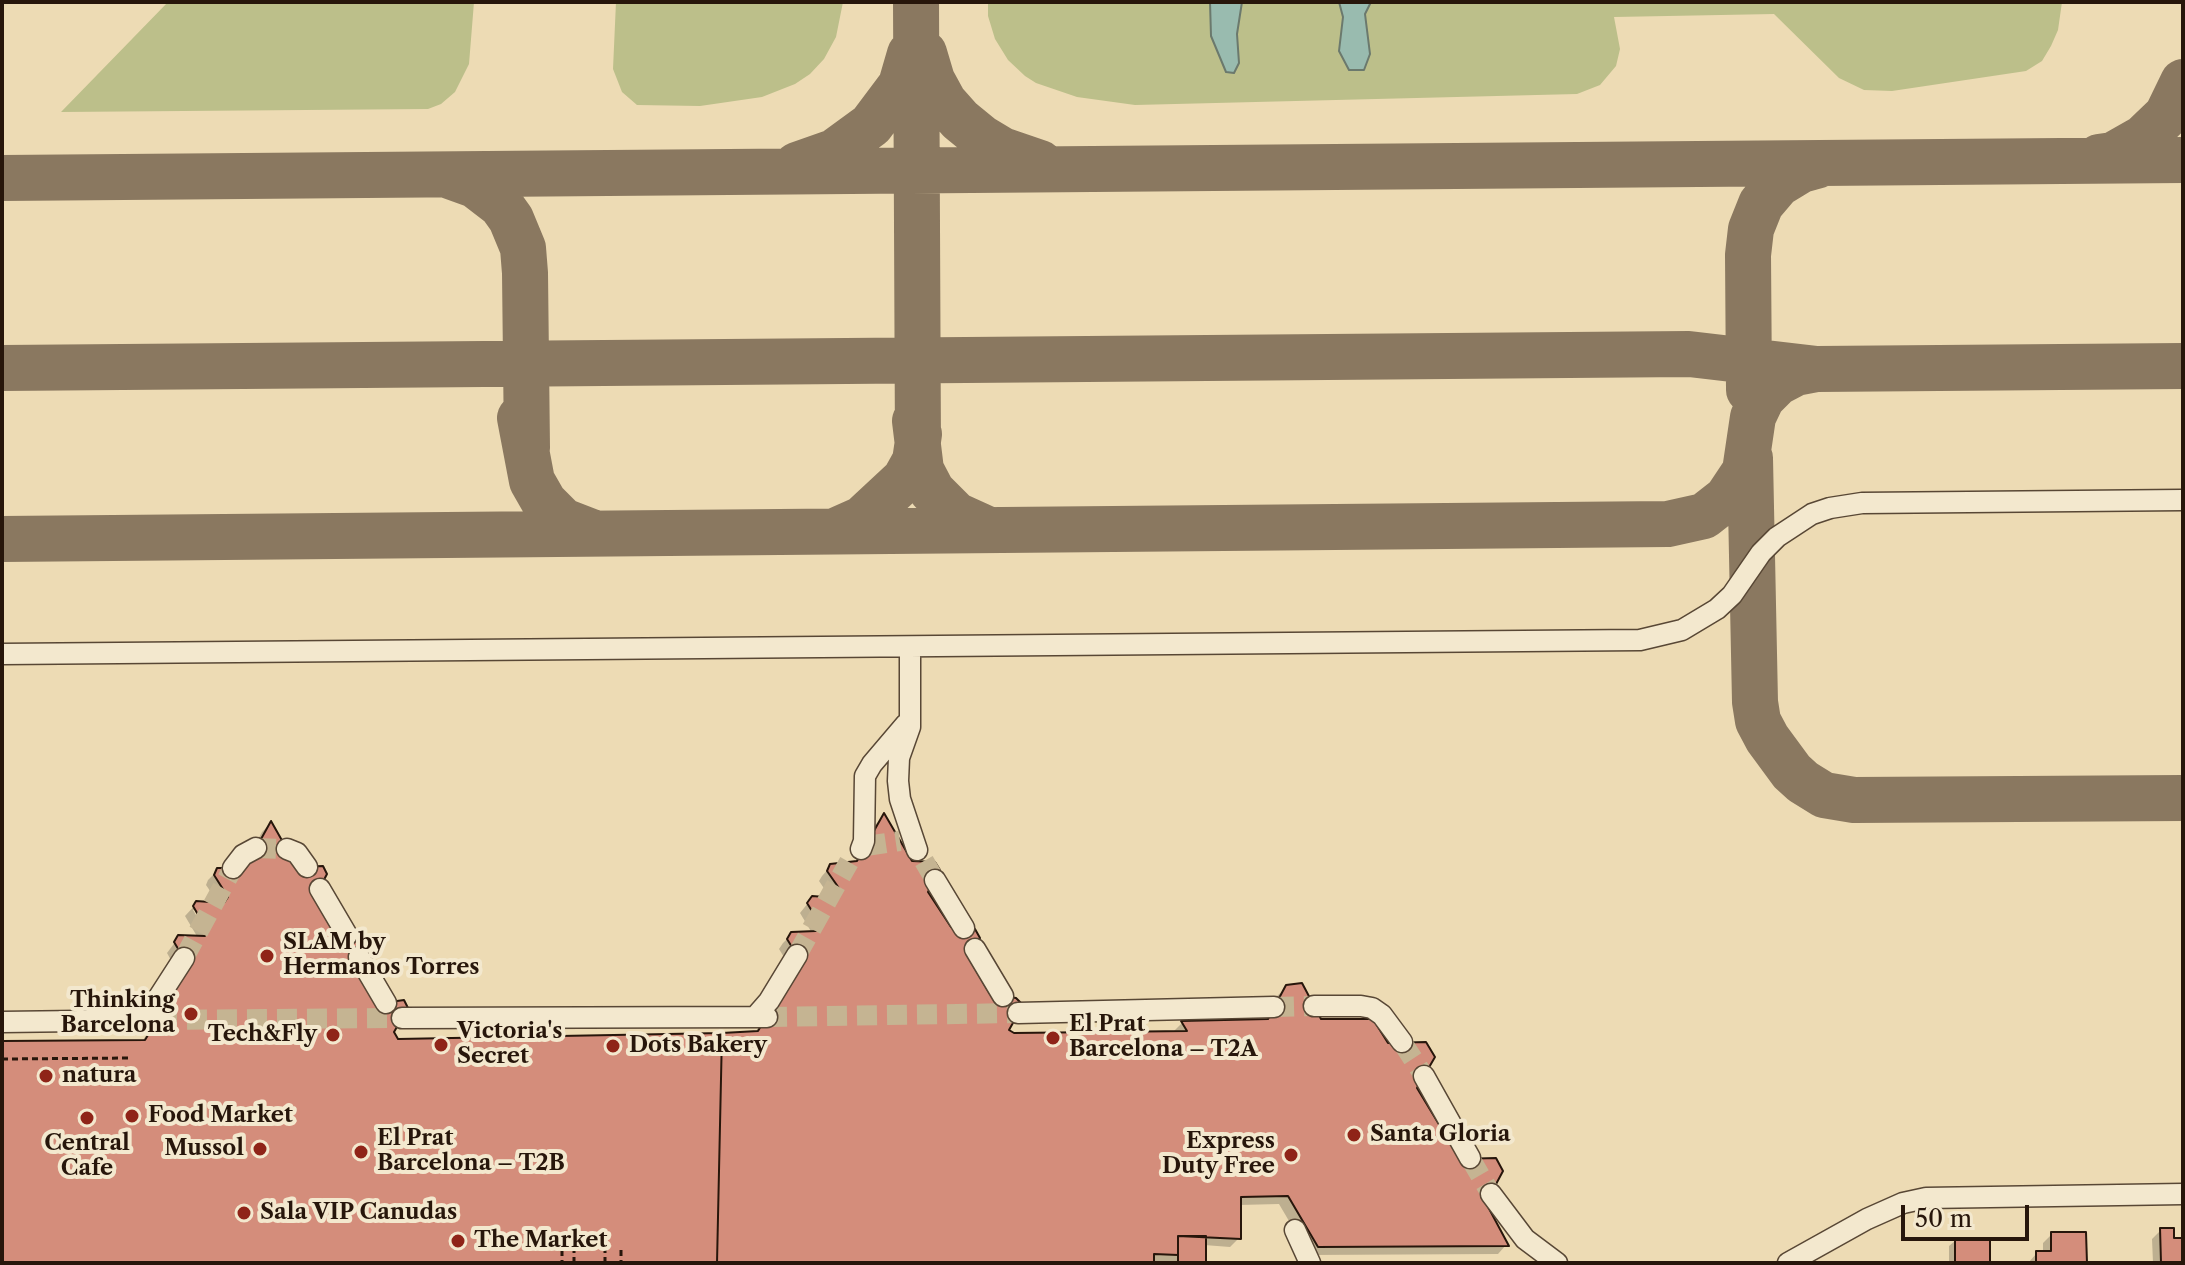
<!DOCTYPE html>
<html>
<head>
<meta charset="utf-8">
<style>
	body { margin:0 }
	#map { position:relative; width:2185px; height:1265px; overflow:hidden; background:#eddbb4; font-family:"Libre Caslon Text",serif }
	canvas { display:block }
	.frame { position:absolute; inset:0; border:4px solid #27160b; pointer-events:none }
	.scale { position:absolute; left:1901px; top:1205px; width:128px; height:36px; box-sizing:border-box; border:4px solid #27160b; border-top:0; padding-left:10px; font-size:24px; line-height:28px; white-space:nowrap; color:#27160b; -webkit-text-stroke:6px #f3e8ce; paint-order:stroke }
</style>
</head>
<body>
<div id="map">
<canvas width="2185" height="1265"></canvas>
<div class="frame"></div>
<div class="scale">50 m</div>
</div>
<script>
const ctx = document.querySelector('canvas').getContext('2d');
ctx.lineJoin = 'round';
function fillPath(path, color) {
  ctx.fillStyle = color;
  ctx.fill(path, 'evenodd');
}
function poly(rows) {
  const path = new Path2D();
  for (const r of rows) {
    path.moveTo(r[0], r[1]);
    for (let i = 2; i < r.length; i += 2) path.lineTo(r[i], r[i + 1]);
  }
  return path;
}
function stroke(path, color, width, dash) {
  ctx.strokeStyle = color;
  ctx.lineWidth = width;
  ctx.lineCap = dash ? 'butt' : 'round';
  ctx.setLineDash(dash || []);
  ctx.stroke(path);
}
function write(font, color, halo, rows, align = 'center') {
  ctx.font = font + ' "Libre Caslon Text",serif';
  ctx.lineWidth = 8;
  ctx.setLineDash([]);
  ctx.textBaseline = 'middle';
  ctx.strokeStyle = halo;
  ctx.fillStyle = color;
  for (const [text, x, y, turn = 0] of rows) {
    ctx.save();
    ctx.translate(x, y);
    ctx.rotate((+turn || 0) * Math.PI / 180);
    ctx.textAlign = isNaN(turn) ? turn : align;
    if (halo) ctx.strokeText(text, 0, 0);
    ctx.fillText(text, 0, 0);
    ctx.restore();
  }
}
const green = poly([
	[168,2,474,2,469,64,455,92,441,104,428,109,61,112],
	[616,2,843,2,836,37,824,59,810,74,795,84,762,97,700,106,637,105,622,92,613,69],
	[988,2,2062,2,2058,30,2051,46,2042,61,2026,71,1892,91,1864,90,1839,78,1774,14,1614,17,1620,49,1616,66,1600,85,1577,94,1135,105,1077,97,1036,83,1025,76,1008,60,995,39,988,16]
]);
const water = poly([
	[1210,2,1242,2,1237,34,1239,63,1234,73,1226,72,1211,36,1210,2],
	[1339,2,1371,2,1365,14,1370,54,1364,70,1349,70,1339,51,1343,17,1339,2]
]);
const shadow = poly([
	[883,817,1006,1030,1014,1035,1174,1031,1182,1023,1264,1021,1277,996,1287,987,1320,1021,1415,1088,1506,1245,1498,1254,1309,1255,1279,1204,1239,1205,1239,1238,1230,1247,1204,1245,1204,1263,2,1263,2,1043,142,1042,181,978,167,953,179,937,198,938,185,916,197,903,219,904,206,885,208,880,218,870,241,870,262,832,270,824,397,1041,755,1033,792,970,779,949,783,943,792,934,812,933,800,913,812,898,832,900,819,881,822,876,831,866,854,864,875,825],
	[193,910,198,910,215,940,212,942],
	[2161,1230,2172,1240,2183,1240,2183,1263,2153,1263,2152,1239],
	[2052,1234,2085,1263,2028,1263,2037,1253,2043,1253,2043,1243],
	[1956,1240,1988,1263,1949,1263,1949,1246]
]);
const taxiway = poly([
	[916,2,918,449],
	[924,53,932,80,944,102,960,120,982,138,1002,150,1040,163],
	[2099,157,2113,155,2143,138,2167,115,2183,82],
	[797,165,834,152,871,125,901,85,910,54],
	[450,176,475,185,501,205,511,219,523,248,525,273,527,448],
	[2,178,2183,160],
	[2,368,1689,354,1817,369,2183,366],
	[1749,390,1748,255,1751,229,1761,204,1778,184,1801,170,1819,165],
	[520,418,532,481,544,502,563,521,594,533],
	[915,421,921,470,932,491,956,515,989,530],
	[1750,458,1755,702,1758,721,1767,738,1792,772,1803,782,1824,795,1854,800,2183,798],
	[835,531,862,519,905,479,915,461,919,434],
	[2,539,1668,524,1704,516,1727,498,1745,471,1753,417,1762,398,1777,383,1796,373,1817,369]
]);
const building = poly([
	[884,813,912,861,935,862,940,870,928,892,951,927,975,929,980,938,970,960,990,994,1016,998,1023,1005,1009,1030,1014,1033,1187,1031,1181,1021,1268,1019,1286,985,1302,983,1321,1019,1373,1019,1388,1043,1426,1042,1435,1057,1417,1088,1460,1159,1496,1158,1503,1171,1486,1203,1509,1246,1318,1247,1288,1196,1241,1197,1241,1239,1178,1236,1178,1255,1154,1254,1154,1263,717,1263,722,1033,758,1031,800,960,787,939,791,932,816,931,820,924,807,903,812,896,838,898,841,891,827,871,830,864,857,861,884,813],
	[271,821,297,867,323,866,327,874,315,897,338,936,364,934,368,942,354,965,376,1004,404,1000,408,1008,394,1032,398,1039,722,1033,717,1263,2,1263,2,1041,145,1040,189,967,174,942,178,935,205,936,208,932,193,906,196,901,224,903,228,897,214,875,217,868,245,868,271,821],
	[2160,1228,2174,1228,2174,1238,2183,1238,2183,1263,2161,1263,2160,1228],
	[2051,1232,2086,1232,2087,1263,2036,1263,2036,1251,2051,1251,2051,1232],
	[1178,1236,1206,1236,1206,1263,1178,1263,1178,1236],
	[1955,1238,1990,1239,1990,1263,1955,1263,1955,1238]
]);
const minorTunnel = poly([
	[866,846,900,841],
	[256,848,287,849],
	[924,861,935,880],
	[797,955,849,862],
	[184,958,233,868],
	[1274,1007,1314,1006],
	[767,1017,1018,1013],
	[157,1020,402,1018],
	[1402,1042,1424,1076],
	[1470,1158,1491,1194]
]);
const path = poly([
	[2,1059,130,1058],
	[562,1250,562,1263],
	[621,1250,621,1263],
	[574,1263,574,1250],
	[605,1263,605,1249]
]);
const minor = poly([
	[910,648,910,727,899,758,898,781,900,799,917,850],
	[2,654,1640,640,1682,630,1717,609,1732,595,1761,553,1777,537,1812,514,1830,508,1862,503,2183,500],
	[287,849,297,853,307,867],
	[861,849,864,841,865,776,872,764,906,724],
	[233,868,243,855,256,848],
	[935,880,964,928],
	[320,889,347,935],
	[975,949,1003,996],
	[359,957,386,1003],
	[1314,1006,1361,1006,1372,1008,1382,1015,1402,1042],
	[1018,1013,1274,1007],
	[755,1017,769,1001,797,955],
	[402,1018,767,1017],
	[138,1020,155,1003,184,958],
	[2,1022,157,1020],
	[1424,1076,1470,1158],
	[1491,1194,1525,1239,1557,1263],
	[1295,1230,1310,1263],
	[1788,1263,1867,1219,1903,1203,1926,1198,2183,1194]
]);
const markers = [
	[267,956,8,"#8f2418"],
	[191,1014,8,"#8f2418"],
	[333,1035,8,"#8f2418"],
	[1053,1038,8,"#8f2418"],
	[441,1045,8,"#8f2418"],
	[613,1046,8,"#8f2418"],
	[46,1076,8,"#8f2418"],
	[132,1116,8,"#8f2418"],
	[87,1118,8,"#8f2418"],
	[1354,1135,8,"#8f2418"],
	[260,1149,8,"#8f2418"],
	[361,1152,8,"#8f2418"],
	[1291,1155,8,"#8f2418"],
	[244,1213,8,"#8f2418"],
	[458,1241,8,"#8f2418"]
];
const poiNames = [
	["SLAM by",283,943],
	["Hermanos Torres",283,968],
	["Thinking",175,1001,"right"],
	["Barcelona",175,1026,"right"],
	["El Prat",1069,1025],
	["Barcelona – T2A",1069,1050],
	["Victoria's",457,1032],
	["Secret",457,1057],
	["Tech&Fly",317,1035,"right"],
	["Dots Bakery",629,1046],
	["natura",62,1076],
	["Food Market",148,1116],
	["Santa Gloria",1370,1135],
	["El Prat",377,1139],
	["Barcelona – T2B",377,1164],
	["Express",1275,1142,"right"],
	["Duty Free",1275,1167,"right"],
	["Central",87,1144,"center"],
	["Cafe",87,1169,"center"],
	["Mussol",244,1149,"right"],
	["Sala VIP Canudas",260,1213],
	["The Market",474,1241]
];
fillPath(green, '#bcbf8a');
fillPath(water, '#99bbaf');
stroke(water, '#6b796d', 2);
fillPath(shadow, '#0003');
stroke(taxiway, '#8a7860', 46);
fillPath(building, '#d48d7b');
stroke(building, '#27160b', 2);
stroke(minorTunnel, '#c5b492', 20, [20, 10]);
stroke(minor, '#584735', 23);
stroke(path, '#27160b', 3, [6, 4]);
stroke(minor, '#f3e8ce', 20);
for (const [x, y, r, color] of markers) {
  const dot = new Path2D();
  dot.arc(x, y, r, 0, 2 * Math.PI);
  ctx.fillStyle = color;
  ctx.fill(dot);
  stroke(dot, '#f3e8ce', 3);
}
write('bold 22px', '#27160b', '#f3e8ce', poiNames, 'left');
</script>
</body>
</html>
